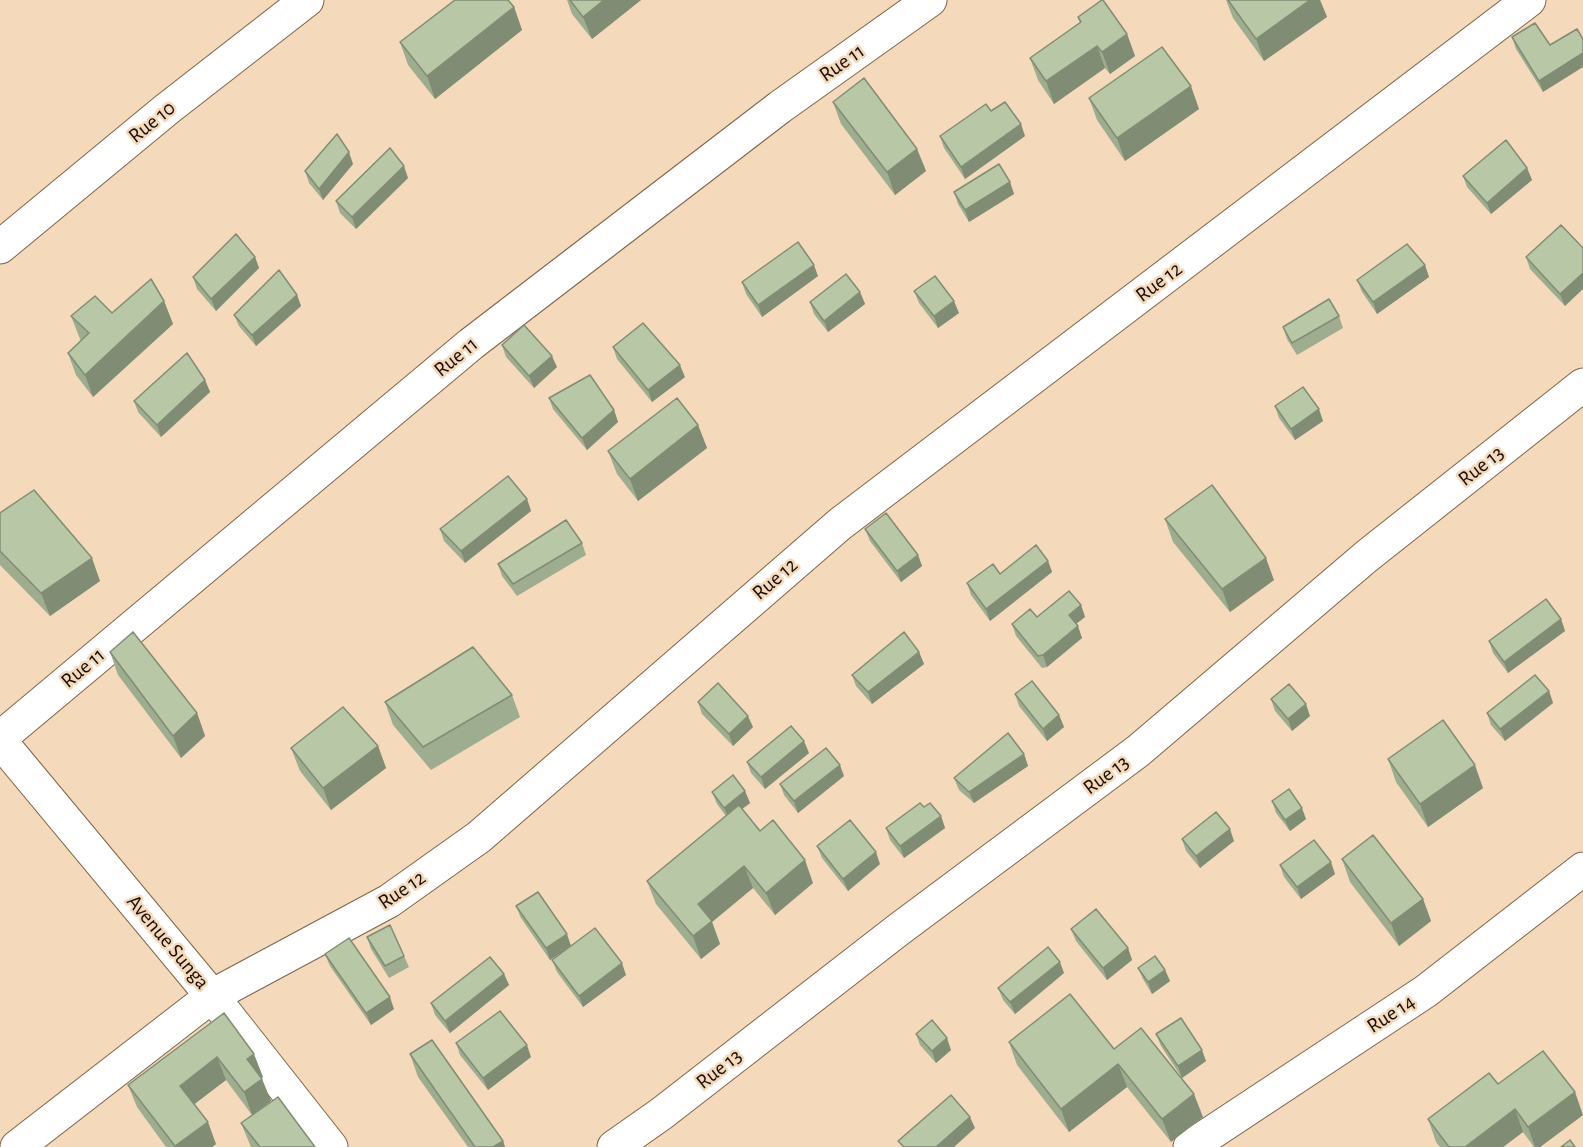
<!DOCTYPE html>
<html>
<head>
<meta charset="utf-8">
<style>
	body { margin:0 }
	canvas { display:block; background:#f5d9bb }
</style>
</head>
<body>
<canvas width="1583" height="1147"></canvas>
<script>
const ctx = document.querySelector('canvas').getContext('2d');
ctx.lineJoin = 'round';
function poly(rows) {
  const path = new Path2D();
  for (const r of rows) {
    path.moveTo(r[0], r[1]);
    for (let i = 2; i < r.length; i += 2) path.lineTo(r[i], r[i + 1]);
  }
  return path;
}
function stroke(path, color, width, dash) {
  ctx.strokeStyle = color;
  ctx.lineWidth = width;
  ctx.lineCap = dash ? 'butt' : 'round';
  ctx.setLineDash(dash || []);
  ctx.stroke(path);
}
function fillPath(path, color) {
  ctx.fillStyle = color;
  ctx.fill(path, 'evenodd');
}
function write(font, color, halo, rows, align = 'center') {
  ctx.font = font + ' "Alegreya Sans",sans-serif';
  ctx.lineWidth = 5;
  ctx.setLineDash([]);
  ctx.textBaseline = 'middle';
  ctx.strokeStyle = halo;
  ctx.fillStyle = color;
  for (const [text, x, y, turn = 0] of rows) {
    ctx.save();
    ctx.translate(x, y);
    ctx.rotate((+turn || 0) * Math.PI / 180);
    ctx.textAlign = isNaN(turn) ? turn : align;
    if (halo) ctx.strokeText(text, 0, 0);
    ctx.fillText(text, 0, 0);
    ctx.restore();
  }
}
const street = poly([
	[0,247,167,109,307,0],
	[0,738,471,344,780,107,930,0],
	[0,741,212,996,331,1147],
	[17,1147,212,996,389,901,479,837,840,524,1529,0],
	[614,1147,661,1114,898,930,1138,751,1367,556,1583,385],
	[1190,1147,1426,991,1583,869]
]);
const wall = poly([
	[567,0,641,0,592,39,572,14],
	[1226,0,1320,0,1327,17,1264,61,1233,18],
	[514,7,522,30,435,99,408,65,400,42],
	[1078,17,1127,34,1135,56,1110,74,1105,68,1054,104,1038,80,1030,58,1080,23],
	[1512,37,1550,45,1543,92,1516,49],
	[1089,98,1199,109,1125,161,1097,120],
	[833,102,917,149,926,171,895,195,841,124],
	[991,111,1025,136,965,179,944,148,940,136],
	[353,164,323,200,309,183,305,171],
	[1527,168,1532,180,1491,214,1467,187,1463,176],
	[408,178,356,229,340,213,336,201],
	[1010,182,1014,194,969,222,958,204,954,192],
	[1583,248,1565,306,1530,269,1526,257],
	[255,257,259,268,216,311,197,289,193,277],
	[1425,265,1429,277,1377,314,1362,292,1357,280],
	[818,276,762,317,746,294,742,282],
	[914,291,959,313,938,328,919,303],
	[860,292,865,304,828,332,814,314,810,302],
	[297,295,301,306,256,346,239,326,234,315],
	[164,301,173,324,93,397,76,375,68,353,81,340,80,339,71,316,112,313],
	[1339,316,1343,328,1297,355,1287,339,1283,327],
	[502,345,557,367,534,388,506,357],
	[613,347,685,377,652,402,617,359],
	[205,380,210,392,161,437,138,412,134,401],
	[549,398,614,410,618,422,587,450,553,409],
	[1275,406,1323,421,1295,440,1279,418],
	[698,425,707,448,638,501,617,474,608,451],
	[527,499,531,511,465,563,444,541,440,529],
	[0,513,100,581,50,616,0,565],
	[1165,519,1274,580,1230,612,1173,542],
	[865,529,918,555,922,566,901,582,870,541],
	[582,543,586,555,517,596,502,576,498,564],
	[1048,561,1052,572,990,621,971,595,967,583],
	[1081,605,1085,617,1076,624,1082,638,1047,667,1042,668,1016,636,1012,624],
	[1561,619,1565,631,1508,673,1493,653,1489,641],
	[110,652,197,713,205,736,181,758,118,675],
	[919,652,924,664,872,704,856,686,852,675],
	[1549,691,1553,703,1505,741,1491,725,1487,713],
	[1015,694,1059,715,1064,727,1047,741,1019,706],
	[512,695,520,717,431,770,393,725,385,702],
	[1271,699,1310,716,1292,731,1275,711],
	[698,702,753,727,733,746,702,714],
	[378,746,386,768,331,810,300,771,291,748],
	[809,753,765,789,751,773,747,762],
	[1024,754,1028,766,974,803,959,790,954,778],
	[1388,759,1483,788,1428,827,1396,782],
	[844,776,798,813,784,795,780,784],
	[745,791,750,803,742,809,760,831,813,883,775,915,753,888,712,922,720,944,701,959,656,904,647,881,726,816,717,804,712,792],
	[1272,801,1306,819,1290,831,1276,813],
	[924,807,941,816,945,828,904,858,890,840,886,828],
	[1182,839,1234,841,1200,868,1186,851],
	[817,846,880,864,848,891,822,858],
	[1342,859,1423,899,1431,921,1399,946,1350,882],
	[1280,865,1335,874,1301,899,1284,877],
	[516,906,571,946,550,960,521,918],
	[1071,929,1128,948,1132,960,1107,980,1076,941],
	[367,937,404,956,409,967,389,978,371,949],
	[325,954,394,1009,371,1025,330,966],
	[552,960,626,975,583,1007,557,972],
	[1138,968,1165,970,1170,981,1152,994,1143,979],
	[1064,973,1015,1014,1003,1000,998,988],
	[504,974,509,985,450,1033,435,1015,431,1003],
	[224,1013,263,1077,261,1077,271,1101,252,1115,226,1080,194,1104,216,1144,212,1147,166,1147,137,1107,128,1085],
	[916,1034,951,1050,936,1063,920,1045],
	[1156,1034,1206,1061,1182,1078,1161,1046],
	[1009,1042,1114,1049,1203,1117,1171,1142,1127,1087,1069,1132,1017,1065],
	[456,1043,531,1057,488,1090,460,1055],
	[410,1054,503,1141,505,1147,468,1147,418,1077],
	[1498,1084,1583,1115,1540,1147,1534,1147,1523,1132,1503,1147,1440,1147,1436,1142,1428,1119],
	[241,1123,315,1147,251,1147]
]);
const shadedWall = poly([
	[604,0,641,0,592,39,583,17],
	[1310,0,1320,0,1327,17,1264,61,1256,39],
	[514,7,522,30,435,99,427,76],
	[1127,34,1135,56,1110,74,1102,52],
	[1097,46,1105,68,1054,104,1046,81],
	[1583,53,1583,67,1543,92,1539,81],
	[1191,86,1199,109,1125,161,1117,138],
	[1021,124,1025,136,965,179,961,167],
	[917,149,926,171,895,195,887,172],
	[349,152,353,164,323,200,319,189],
	[404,166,408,178,356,229,352,217],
	[1527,168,1532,180,1491,214,1487,203],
	[1010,182,1014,194,969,222,965,210],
	[255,257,259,268,216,311,211,299],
	[814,265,818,276,762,317,758,305],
	[1425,265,1429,277,1377,314,1373,302],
	[1583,273,1583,289,1565,306,1560,294],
	[860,292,865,304,828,332,824,321],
	[297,295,301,306,256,346,252,335],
	[164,301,173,324,93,397,85,375],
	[954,301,959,313,938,328,934,316],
	[552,356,557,367,534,388,529,376],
	[680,365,685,377,652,402,648,390],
	[205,380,210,392,161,437,157,425],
	[1319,409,1323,421,1295,440,1291,429],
	[614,410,618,422,587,450,582,438],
	[698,425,707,448,638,501,630,479],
	[527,499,531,511,465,563,461,551],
	[918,555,922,566,901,582,897,571],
	[92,558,100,581,50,616,41,593],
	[1266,558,1274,580,1230,612,1222,589],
	[1048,561,1052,572,990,621,986,609],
	[1081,605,1085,617,1073,626,1069,615],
	[1561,619,1565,631,1508,673,1504,662],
	[1078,626,1082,638,1047,667,1043,655],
	[919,652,924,664,872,704,868,692],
	[1549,691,1553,703,1505,741,1500,729],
	[1306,704,1310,716,1292,731,1288,719],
	[197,713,205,736,181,758,173,736],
	[1059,715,1064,727,1047,741,1043,729],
	[748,716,753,727,733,746,729,734],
	[804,741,809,753,765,789,761,777],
	[378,746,386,768,331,810,323,788],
	[1024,754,1028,766,974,803,969,792],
	[840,765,844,776,798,813,794,801],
	[1475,765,1483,788,1428,827,1420,804],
	[745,791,750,803,729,819,724,808],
	[1302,808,1306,819,1290,831,1285,820],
	[941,816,945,828,904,858,900,846],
	[1230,829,1234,841,1200,868,1196,856],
	[876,852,880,864,848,891,843,879],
	[805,860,813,883,775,915,766,893],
	[1331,862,1335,874,1301,899,1297,887],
	[744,866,753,888,712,922,720,944,701,959,693,936,698,904],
	[1423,899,1431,921,1399,946,1391,923],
	[567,934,571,946,550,960,546,948],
	[1128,948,1132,960,1107,980,1103,968],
	[1060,962,1064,973,1015,1014,1010,1002],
	[622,963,626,975,583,1007,579,996],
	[1165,970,1170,981,1152,994,1148,982],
	[504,974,509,985,450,1033,445,1021],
	[390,997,394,1009,371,1025,366,1013],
	[947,1038,951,1050,936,1063,932,1051],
	[527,1045,531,1057,488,1090,483,1078],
	[1202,1050,1206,1061,1182,1078,1178,1066],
	[254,1054,263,1077,255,1082,247,1059],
	[217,1057,226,1080,188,1109,180,1086],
	[1118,1064,1127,1087,1069,1132,1061,1109],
	[262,1079,271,1101,252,1115,244,1092],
	[1575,1092,1583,1115,1540,1147,1535,1147,1528,1127],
	[1194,1094,1203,1117,1171,1142,1162,1119],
	[1515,1109,1523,1132,1503,1147,1465,1147],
	[970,1117,975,1128,954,1147,936,1147],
	[208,1122,216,1144,212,1147,175,1147,175,1146],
	[503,1141,505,1147,493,1147]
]);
const building = poly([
	[455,0,508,0,514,7,427,76,400,42,455,0],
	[570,0,604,0,583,17,570,0],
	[1102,0,1103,0,1127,34,1102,52,1097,46,1046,81,1030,58,1081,22,1078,17,1102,0],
	[1228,0,1310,0,1256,39,1228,0],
	[1535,23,1550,45,1577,29,1583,39,1583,53,1539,81,1512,37,1535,23],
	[1162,47,1191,86,1117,138,1089,98,1162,47],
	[864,78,917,149,887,172,833,102,864,78],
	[1005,102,1021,124,961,167,940,136,986,104,991,111,1005,102],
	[337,134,349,152,319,189,305,171,337,134],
	[1506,140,1527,168,1487,203,1463,176,1506,140],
	[390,148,404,166,352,217,336,201,390,148],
	[999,164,1010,182,965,210,954,192,999,164],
	[1561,225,1583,248,1583,273,1560,294,1526,257,1561,225],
	[236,234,255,257,211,299,193,277,236,234],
	[798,242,814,265,758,305,742,282,798,242],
	[1407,244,1425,265,1373,302,1357,280,1407,244],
	[279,270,297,295,252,335,234,315,279,270],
	[846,274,860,292,824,321,810,302,846,274],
	[935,276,954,301,934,316,914,291,935,276],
	[151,279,164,301,85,375,68,353,89,333,71,316,95,296,112,313,151,279],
	[1329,299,1339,316,1292,343,1283,327,1329,299],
	[643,323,680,365,648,390,613,347,643,323],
	[524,325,552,356,529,376,502,345,524,325],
	[187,353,205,380,157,425,134,401,187,353],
	[590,375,614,410,582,438,549,398,590,375],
	[1303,387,1319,409,1291,429,1275,406,1303,387],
	[677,398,698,425,630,479,608,451,677,398],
	[508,476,527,499,461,551,440,529,508,476],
	[1212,485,1266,558,1222,589,1165,519,1212,485],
	[34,490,92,558,41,593,0,551,0,513,34,490],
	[886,513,918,555,897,571,865,529,886,513],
	[566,520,582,543,513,584,498,564,566,520],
	[1036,545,1048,561,986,609,967,583,993,564,1000,574,1036,545],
	[1069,591,1081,605,1069,615,1078,626,1043,655,1038,656,1012,624,1030,609,1037,617,1069,591],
	[1546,599,1561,619,1504,662,1489,641,1546,599],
	[133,632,197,713,173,736,110,652,133,632],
	[904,632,919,652,868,692,852,675,904,632],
	[473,647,512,695,423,747,385,702,473,647],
	[1535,675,1549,691,1500,729,1487,713,1535,675],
	[1032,681,1059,715,1043,729,1015,694,1032,681],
	[718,683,748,716,729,734,698,702,718,683],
	[1289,684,1306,704,1288,719,1271,699,1289,684],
	[343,707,378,746,323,788,291,748,343,707],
	[1443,720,1475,765,1420,804,1388,759,1443,720],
	[791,726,804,741,761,777,747,762,791,726],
	[1008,733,1024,754,969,792,954,778,1008,733],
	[826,748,840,765,794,801,780,784,826,748],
	[733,775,745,791,724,808,712,792,733,775],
	[1289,789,1302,808,1285,820,1272,801,1289,789],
	[920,803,924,807,930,803,941,816,900,846,886,828,920,803],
	[739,805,760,831,773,820,805,860,766,893,744,866,698,904,712,921,693,936,647,881,739,805],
	[1216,812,1230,829,1196,856,1182,839,1216,812],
	[850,820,876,852,843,879,817,846,850,820],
	[1373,835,1423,899,1391,923,1342,859,1373,835],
	[1314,840,1331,862,1297,887,1280,865,1314,840],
	[538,892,567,934,546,948,516,906,538,892],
	[1096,909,1128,948,1103,968,1071,929,1096,909],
	[390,925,404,956,385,966,367,937,390,925],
	[595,928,622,963,579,996,552,960,595,928],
	[349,938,390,997,366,1013,325,954,349,938],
	[1048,947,1060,962,1010,1002,998,988,1048,947],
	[1155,956,1165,970,1148,982,1138,968,1155,956],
	[490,957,504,974,445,1021,431,1003,490,957],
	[1070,994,1114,1049,1141,1028,1194,1094,1162,1119,1118,1064,1061,1109,1009,1042,1070,994],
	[500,1011,527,1045,483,1078,456,1043,500,1011],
	[224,1013,254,1054,247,1059,262,1079,244,1092,217,1057,180,1086,208,1122,175,1146,128,1085,224,1013],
	[1181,1018,1202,1050,1178,1066,1156,1034,1181,1018],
	[932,1020,947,1038,932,1051,916,1034,932,1020],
	[432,1040,503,1141,493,1147,475,1147,410,1054,432,1040],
	[1543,1051,1575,1092,1528,1127,1515,1109,1465,1147,1449,1147,1428,1119,1489,1073,1498,1084,1543,1051],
	[951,1095,970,1117,936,1147,904,1147,898,1141,951,1095],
	[278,1097,315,1147,260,1147,241,1123,278,1097],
	[1570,1140,1575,1147,1561,1147,1570,1140]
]);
const streetNames = [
	["Rue 11",842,63,-35],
	["Rue 10",152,122,-39],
	["Rue 12",1159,282,-37],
	["Rue 11",456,357,-39],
	["Rue 13",1481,466,-38],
	["Rue 12",775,579,-41],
	["Rue 11",83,668,-40],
	["Rue 13",1106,775,-37],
	["Rue 12",402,890,-34],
	["Avenue Sunga",168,942,50],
	["Rue 14",1391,1014,-33],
	["Rue 13",719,1069,-38]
];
stroke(street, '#7d644a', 35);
stroke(street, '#fff', 33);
fillPath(wall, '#9eac8f');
fillPath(shadedWall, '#818c74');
fillPath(building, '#b8c8a6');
stroke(building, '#818c74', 1.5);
write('21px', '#170d04', '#f5d9bb', streetNames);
</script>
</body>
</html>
